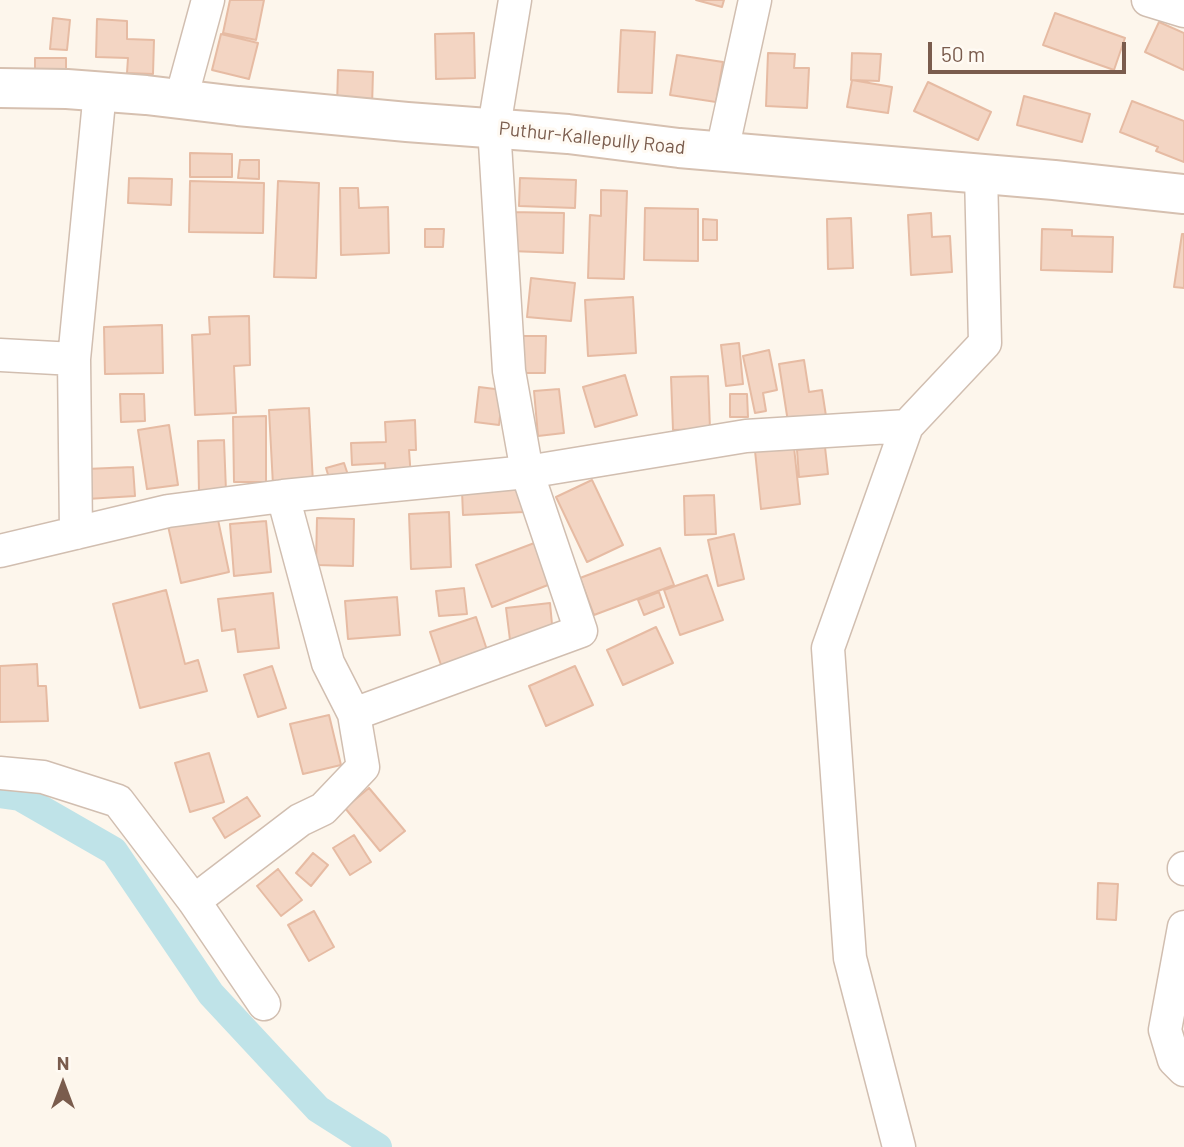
<!DOCTYPE html>
<html>
<head>
<meta charset="utf-8">
<style>
	body { margin:0 }
	#map { position:relative; width:1184px; height:1147px; overflow:hidden; background:#fdf6ec; font-family:Barlow,sans-serif }
	canvas { display:block }
	.north { position:absolute; left:28px; top:1049px; width:70px; height:70px; -webkit-text-stroke:5px #fffaf3; paint-order:stroke; rotate:0deg; font-size:19px; font-weight:700; line-height:28px; text-align:center; color:#7a5c4d }
	.north::after { content:''; display:block; margin:auto; width:24px; height:32px; background:#7a5c4d; clip-path:polygon(50% 0,100% 100%,50% 72%,0 100%) }
	.scale { position:absolute; left:928px; top:42px; width:198px; height:32px; box-sizing:border-box; border:4px solid #7a5c4d; border-top:0; padding-left:9px; font-size:21px; line-height:24px; white-space:nowrap; color:#7a5c4d; -webkit-text-stroke:5px #fffaf3; paint-order:stroke }
</style>
</head>
<body>
<div id="map">
<canvas width="1184" height="1147"></canvas>
<div class="north">N</div>
<div class="scale">50 m</div>
</div>
<script>
const ctx = document.querySelector('canvas').getContext('2d');
ctx.lineJoin = 'round';
function poly(rows) {
  const path = new Path2D();
  for (const r of rows) {
    path.moveTo(r[0], r[1]);
    for (let i = 2; i < r.length; i += 2) path.lineTo(r[i], r[i + 1]);
  }
  return path;
}
function stroke(path, color, width, dash) {
  ctx.strokeStyle = color;
  ctx.lineWidth = width;
  ctx.lineCap = dash ? 'butt' : 'round';
  ctx.setLineDash(dash || []);
  ctx.stroke(path);
}
function fillPath(path, color) {
  ctx.fillStyle = color;
  ctx.fill(path, 'evenodd');
}
function write(font, color, halo, rows, align = 'center') {
  ctx.font = font + ' Barlow,sans-serif';
  ctx.lineWidth = 6;
  ctx.setLineDash([]);
  ctx.textBaseline = 'middle';
  ctx.strokeStyle = halo;
  ctx.fillStyle = color;
  for (const [text, x, y, turn = 0] of rows) {
    ctx.save();
    ctx.translate(x, y);
    ctx.rotate((+turn || 0) * Math.PI / 180);
    ctx.textAlign = isNaN(turn) ? turn : align;
    if (halo) ctx.strokeText(text, 0, 0);
    ctx.fillText(text, 0, 0);
    ctx.restore();
  }
}
const canal = poly([
	[0,794,20,797,114,851,211,994,318,1109,378,1147]
]);
const building = poly([
	[230,0,264,0,256,40,223,33,230,0],
	[696,0,724,0,722,7,696,0],
	[1055,13,1125,38,1114,70,1043,45,1055,13],
	[53,18,70,20,67,50,50,49,53,18],
	[97,19,127,21,127,39,154,40,153,74,127,73,128,58,96,57,97,19],
	[1159,22,1184,33,1184,70,1145,52,1159,22],
	[621,30,655,32,652,93,618,92,621,30],
	[474,33,475,78,436,79,435,34,474,33],
	[221,34,258,43,249,79,212,70,221,34],
	[768,53,795,54,794,68,809,68,807,108,766,106,768,53],
	[852,53,881,54,879,81,851,80,852,53],
	[677,55,723,62,716,102,670,95,677,55],
	[35,58,66,58,66,73,35,73,35,58],
	[338,70,373,72,372,107,337,106,338,70],
	[852,80,892,87,888,113,847,107,852,80],
	[928,82,991,112,978,140,914,111,928,82],
	[1024,96,1090,114,1082,142,1017,125,1024,96],
	[1132,101,1184,121,1184,162,1156,151,1158,147,1120,132,1132,101],
	[190,153,232,154,232,177,190,177,190,153],
	[240,160,259,160,259,179,238,178,240,160],
	[129,178,172,179,171,205,128,203,129,178],
	[520,178,576,180,575,208,519,206,520,178],
	[190,181,264,183,263,233,189,232,190,181],
	[278,181,319,183,316,278,274,277,278,181],
	[340,188,358,188,359,208,388,207,389,253,341,255,340,188],
	[601,190,627,191,624,279,588,278,590,215,601,216,601,190],
	[645,208,698,209,698,261,644,260,645,208],
	[511,212,564,213,563,253,510,251,511,212],
	[931,213,932,237,950,236,952,272,911,275,908,215,931,213],
	[851,218,853,268,828,269,827,219,851,218],
	[703,219,717,220,717,240,703,240,703,219],
	[425,229,444,229,443,247,425,247,425,229],
	[1042,229,1072,230,1072,236,1113,237,1112,272,1041,270,1042,229],
	[1182,234,1184,234,1184,288,1174,287,1182,234],
	[531,278,575,283,571,321,527,317,531,278],
	[633,297,636,353,588,356,585,300,633,297],
	[249,316,250,365,234,366,236,413,195,415,192,335,210,334,209,317,249,316],
	[162,325,163,373,105,374,104,327,162,325],
	[522,336,546,336,545,373,521,373,522,336],
	[739,343,743,384,726,386,721,345,739,343],
	[769,350,777,390,763,393,766,411,755,413,743,356,769,350],
	[804,360,809,392,822,390,826,416,788,422,779,364,804,360],
	[625,375,637,415,595,427,583,387,625,375],
	[708,376,710,429,673,430,671,377,708,376],
	[479,387,503,390,499,425,475,422,479,387],
	[559,389,564,433,538,436,534,391,559,389],
	[120,394,144,394,145,421,121,422,120,394],
	[730,394,747,394,748,417,730,417,730,394],
	[309,408,313,483,273,485,269,410,309,408],
	[266,416,266,482,234,482,233,417,266,416],
	[415,420,416,450,409,450,411,478,386,480,385,463,352,465,351,443,386,442,385,422,415,420],
	[169,425,178,485,147,489,138,430,169,425],
	[224,440,226,491,199,492,198,441,224,440],
	[794,447,800,504,761,509,755,451,794,447],
	[825,447,828,474,799,477,797,450,825,447],
	[344,463,348,475,330,481,326,468,344,463],
	[133,467,135,496,87,499,86,469,133,467],
	[592,480,623,545,587,562,556,497,592,480],
	[522,487,524,512,463,515,462,491,522,487],
	[714,495,716,534,685,535,684,496,714,495],
	[449,512,451,567,411,569,409,514,449,512],
	[217,515,229,572,181,583,168,526,217,515],
	[317,518,354,519,353,566,316,565,317,518],
	[266,521,271,572,234,576,230,524,266,521],
	[734,534,744,579,718,586,708,540,734,534],
	[537,542,553,583,492,607,476,565,537,542],
	[660,548,674,585,594,615,580,578,660,548],
	[707,575,723,620,680,635,664,590,707,575],
	[464,588,467,614,439,616,436,591,464,588],
	[166,590,185,664,198,660,207,691,140,708,113,604,166,590],
	[659,592,664,607,644,615,638,600,659,592],
	[273,593,279,648,238,652,235,629,222,631,218,599,273,593],
	[397,597,400,635,348,639,345,601,397,597],
	[550,603,553,635,510,640,506,608,550,603],
	[476,617,489,656,443,671,430,632,476,617],
	[656,627,673,663,623,685,607,650,656,627],
	[37,664,38,686,46,686,48,721,0,722,0,666,37,664],
	[272,666,286,708,258,717,244,675,272,666],
	[575,666,593,705,546,726,529,686,575,666],
	[329,715,341,765,303,774,290,724,329,715],
	[209,753,224,802,190,812,175,763,209,753],
	[369,788,405,831,380,851,345,808,369,788],
	[247,797,260,816,225,838,213,818,247,797],
	[354,835,371,862,350,875,333,848,354,835],
	[313,853,328,865,311,886,296,873,313,853],
	[278,869,302,900,281,916,257,886,278,869],
	[1098,883,1118,884,1116,920,1097,919,1098,883],
	[314,911,334,947,309,961,288,925,314,911]
]);
const street = poly([
	[1148,0,1184,11],
	[181,99,208,0],
	[722,151,755,0],
	[0,355,74,359],
	[76,533,74,359,100,91],
	[0,551,168,511,283,496,527,472,746,436,907,426],
	[354,714,581,631,527,472,509,371,494,127,515,0],
	[0,773,43,777,118,801,194,901,264,1004],
	[1184,868,1184,869],
	[194,901,300,820,323,809,363,767,354,714,328,663,283,496],
	[1184,927,1165,1030,1174,1060,1184,1070],
	[899,1147,850,958,828,648,907,426,985,343,981,173]
]);
const secondary = poly([
	[0,88,67,89,146,95,238,106,407,122,568,134,679,148,1054,180,1184,194]
]);
const streetNames = [
	["Puthur-Kallepully Road",592,138,6]
];
stroke(canal, '#bfe3e8', 28);
fillPath(building, '#f3d5c3');
stroke(building, '#e6bba3', 2);
stroke(street, '#d1beb0', 35);
stroke(secondary, '#d6c0b0', 42);
stroke(street, '#fff', 32);
stroke(secondary, '#fff', 38);
write('19px', '#7a5c4d', '#fffaf3', streetNames);
</script>
</body>
</html>
